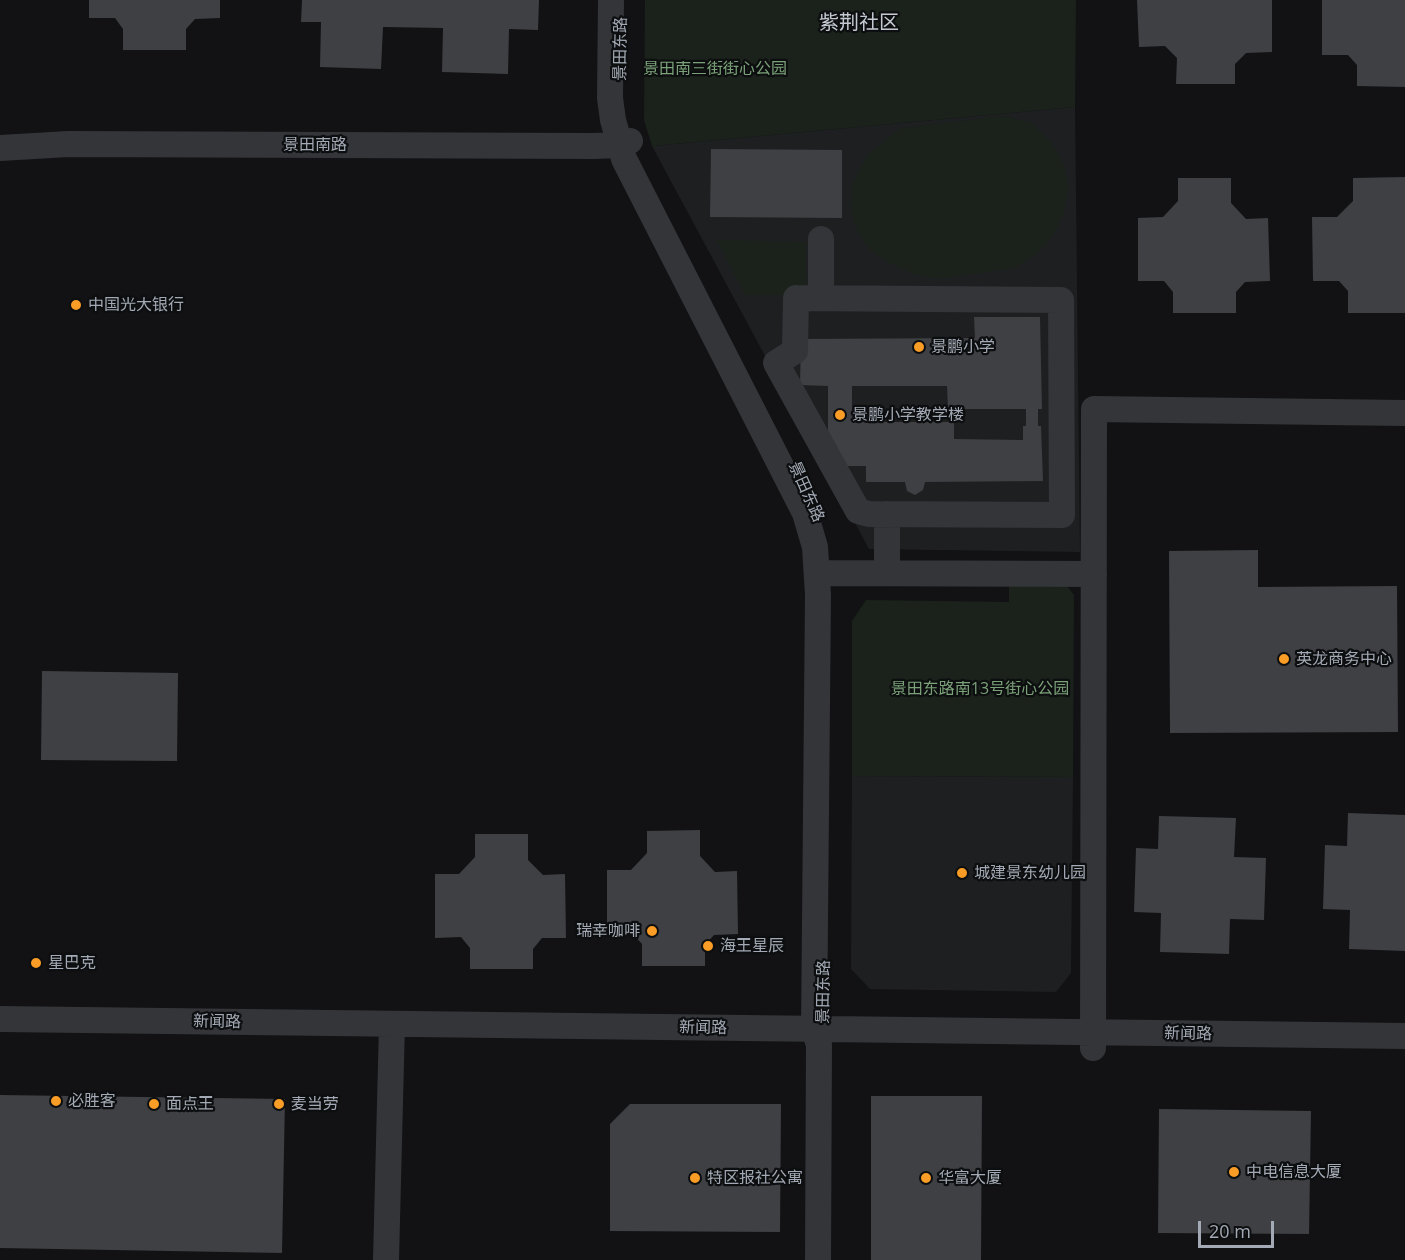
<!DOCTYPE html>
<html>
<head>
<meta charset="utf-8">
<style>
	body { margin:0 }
	#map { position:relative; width:1405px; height:1260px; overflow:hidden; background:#121214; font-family:"Open Sans",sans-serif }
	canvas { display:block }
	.scale { position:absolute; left:1198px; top:1221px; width:76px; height:27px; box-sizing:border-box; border:3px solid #a3aab5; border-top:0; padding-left:8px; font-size:18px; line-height:21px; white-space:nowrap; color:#a3aab5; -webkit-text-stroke:4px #0d0e0f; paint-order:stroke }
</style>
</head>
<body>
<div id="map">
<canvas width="1405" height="1260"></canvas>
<div class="scale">20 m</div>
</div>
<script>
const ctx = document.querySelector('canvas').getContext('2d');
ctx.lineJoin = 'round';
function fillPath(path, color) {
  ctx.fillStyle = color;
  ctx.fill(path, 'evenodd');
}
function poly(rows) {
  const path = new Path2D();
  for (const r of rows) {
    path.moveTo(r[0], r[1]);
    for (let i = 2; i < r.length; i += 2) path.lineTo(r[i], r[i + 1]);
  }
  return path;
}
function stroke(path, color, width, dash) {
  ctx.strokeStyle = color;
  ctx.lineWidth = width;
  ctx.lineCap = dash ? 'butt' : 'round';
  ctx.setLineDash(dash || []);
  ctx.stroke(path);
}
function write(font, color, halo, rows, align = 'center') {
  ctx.font = font + ' "Open Sans","Noto Sans SC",sans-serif';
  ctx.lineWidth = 4.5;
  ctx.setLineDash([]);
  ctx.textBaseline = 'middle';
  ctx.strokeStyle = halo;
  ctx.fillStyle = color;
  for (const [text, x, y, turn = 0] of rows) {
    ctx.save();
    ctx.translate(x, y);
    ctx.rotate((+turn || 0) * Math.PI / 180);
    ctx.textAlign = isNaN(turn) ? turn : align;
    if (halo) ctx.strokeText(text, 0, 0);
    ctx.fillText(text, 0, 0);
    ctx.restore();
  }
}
const built = poly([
	[1075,107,1080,552,869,549,652,146],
	[852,776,1073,777,1071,973,1056,992,870,989,851,969]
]);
const green = poly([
	[645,0,1076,0,1075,107,652,146,644,120],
	[1004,116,1030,122,1052,143,1064,165,1068,188,1064,213,1055,232,1038,253,1014,268,940,279,914,274,890,263,871,251,858,232,851,211,852,185,867,155,900,128],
	[717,240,805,242,807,295,745,295],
	[1009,580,1063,581,1074,595,1073,777,852,776,852,621,866,600,1009,602]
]);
const building = poly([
	[89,0,220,0,220,18,195,19,186,29,186,50,123,50,123,29,115,18,89,18],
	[302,0,539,0,538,30,509,29,508,74,442,72,443,28,383,27,381,69,320,67,321,22,301,22],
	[1137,0,1272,0,1272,52,1246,53,1235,64,1235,84,1176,84,1177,58,1165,46,1139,47],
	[1322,0,1405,0,1405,87,1357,86,1357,65,1348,55,1322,55],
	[711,149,842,150,842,218,710,217],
	[1405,177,1405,313,1348,313,1348,291,1339,281,1313,281,1312,217,1337,217,1353,201,1353,178],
	[1178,178,1231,178,1231,203,1246,219,1268,218,1270,281,1245,282,1236,292,1236,313,1173,313,1173,292,1164,281,1138,281,1138,218,1163,217,1178,201],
	[974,317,1040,317,1042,409,1038,409,1038,426,1041,426,1043,481,925,482,923,490,915,495,907,491,905,482,866,482,866,466,828,466,828,386,800,385,801,339,975,338],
	[852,386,947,386,948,409,1026,409,1026,426,1023,426,1023,440,954,439,954,422,852,422],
	[1258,550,1258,587,1397,586,1398,732,1170,733,1169,551],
	[42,671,178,673,177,761,41,760],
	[1348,813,1405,815,1405,951,1349,949,1350,910,1323,909,1325,845,1347,846],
	[1159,816,1236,818,1234,857,1266,858,1264,920,1230,919,1229,954,1160,952,1161,913,1134,912,1136,848,1158,849],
	[700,830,700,856,715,872,737,871,738,934,714,935,705,945,705,966,642,966,642,944,633,934,607,934,607,870,631,870,647,853,647,831],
	[475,834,528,834,528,860,543,875,565,874,566,938,542,938,533,949,533,969,470,969,470,948,461,937,435,938,435,874,459,874,475,857],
	[0,1095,285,1099,282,1253,0,1248],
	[871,1096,982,1096,981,1260,871,1260],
	[630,1104,781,1104,780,1232,610,1231,610,1124],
	[1159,1109,1311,1111,1309,1234,1158,1233]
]);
const minor = poly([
	[611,0,610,98,613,120,624,159,805,513,815,547,818,595,814,1029,819,1045,818,1260],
	[0,148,68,144,594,146,620,145,630,141],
	[821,239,821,298],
	[796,298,1061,300,1062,515,869,514,858,511,776,363,795,351,796,298],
	[817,573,1094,574],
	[887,573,887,514],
	[0,1019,1405,1036],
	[1093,1048,1094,409,1405,413],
	[386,1260,392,1024]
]);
const markers = [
	[76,305,6,"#f99d26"],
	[919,347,6,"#f99d26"],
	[840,415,6,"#f99d26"],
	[1284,659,6,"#f99d26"],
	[962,873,6,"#f99d26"],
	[652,931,6,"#f99d26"],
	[708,946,6,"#f99d26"],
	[36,963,6,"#f99d26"],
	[56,1101,6,"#f99d26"],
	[154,1104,6,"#f99d26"],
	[279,1104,6,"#f99d26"],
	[1234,1172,6,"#f99d26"],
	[695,1178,6,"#f99d26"],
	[926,1178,6,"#f99d26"]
];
const streetNames = [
	["景田东路",621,49,-89],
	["景田南路",315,145],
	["景田东路",806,492,66],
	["景田东路",824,992,-89],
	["新闻路",217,1022,1],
	["新闻路",703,1028,1],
	["新闻路",1188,1034,1]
];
const parkNames = [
	["景田南三街街心公园",715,69],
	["景田东路南13号街心公园",980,689]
];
const poiNames = [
	["中国光大银行",88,305],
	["景鹏小学",931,347],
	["景鹏小学教学楼",852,415],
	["英龙商务中心",1296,659],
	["城建景东幼儿园",974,873],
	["瑞幸咖啡",640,931,"right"],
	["海王星辰",720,946],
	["星巴克",48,963],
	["必胜客",68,1101],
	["面点王",166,1104],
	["麦当劳",291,1104],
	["中电信息大厦",1246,1172],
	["特区报社公寓",707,1178],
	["华富大厦",938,1178]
];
const quarterNames = [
	["紫荆社区",859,23]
];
fillPath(built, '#1e1f21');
fillPath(green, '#1a221b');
fillPath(building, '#3e4044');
stroke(minor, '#333539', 26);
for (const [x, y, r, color] of markers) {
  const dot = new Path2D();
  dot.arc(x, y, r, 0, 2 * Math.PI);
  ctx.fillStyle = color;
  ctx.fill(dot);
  stroke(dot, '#0d0e0f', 2);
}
write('16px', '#a3aab5', '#0d0e0f', streetNames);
write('16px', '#7ba179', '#0d0e0f', parkNames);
write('16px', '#a3aab5', '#0d0e0f', poiNames, 'left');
write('20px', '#c4c9d1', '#0d0e0f', quarterNames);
</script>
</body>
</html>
